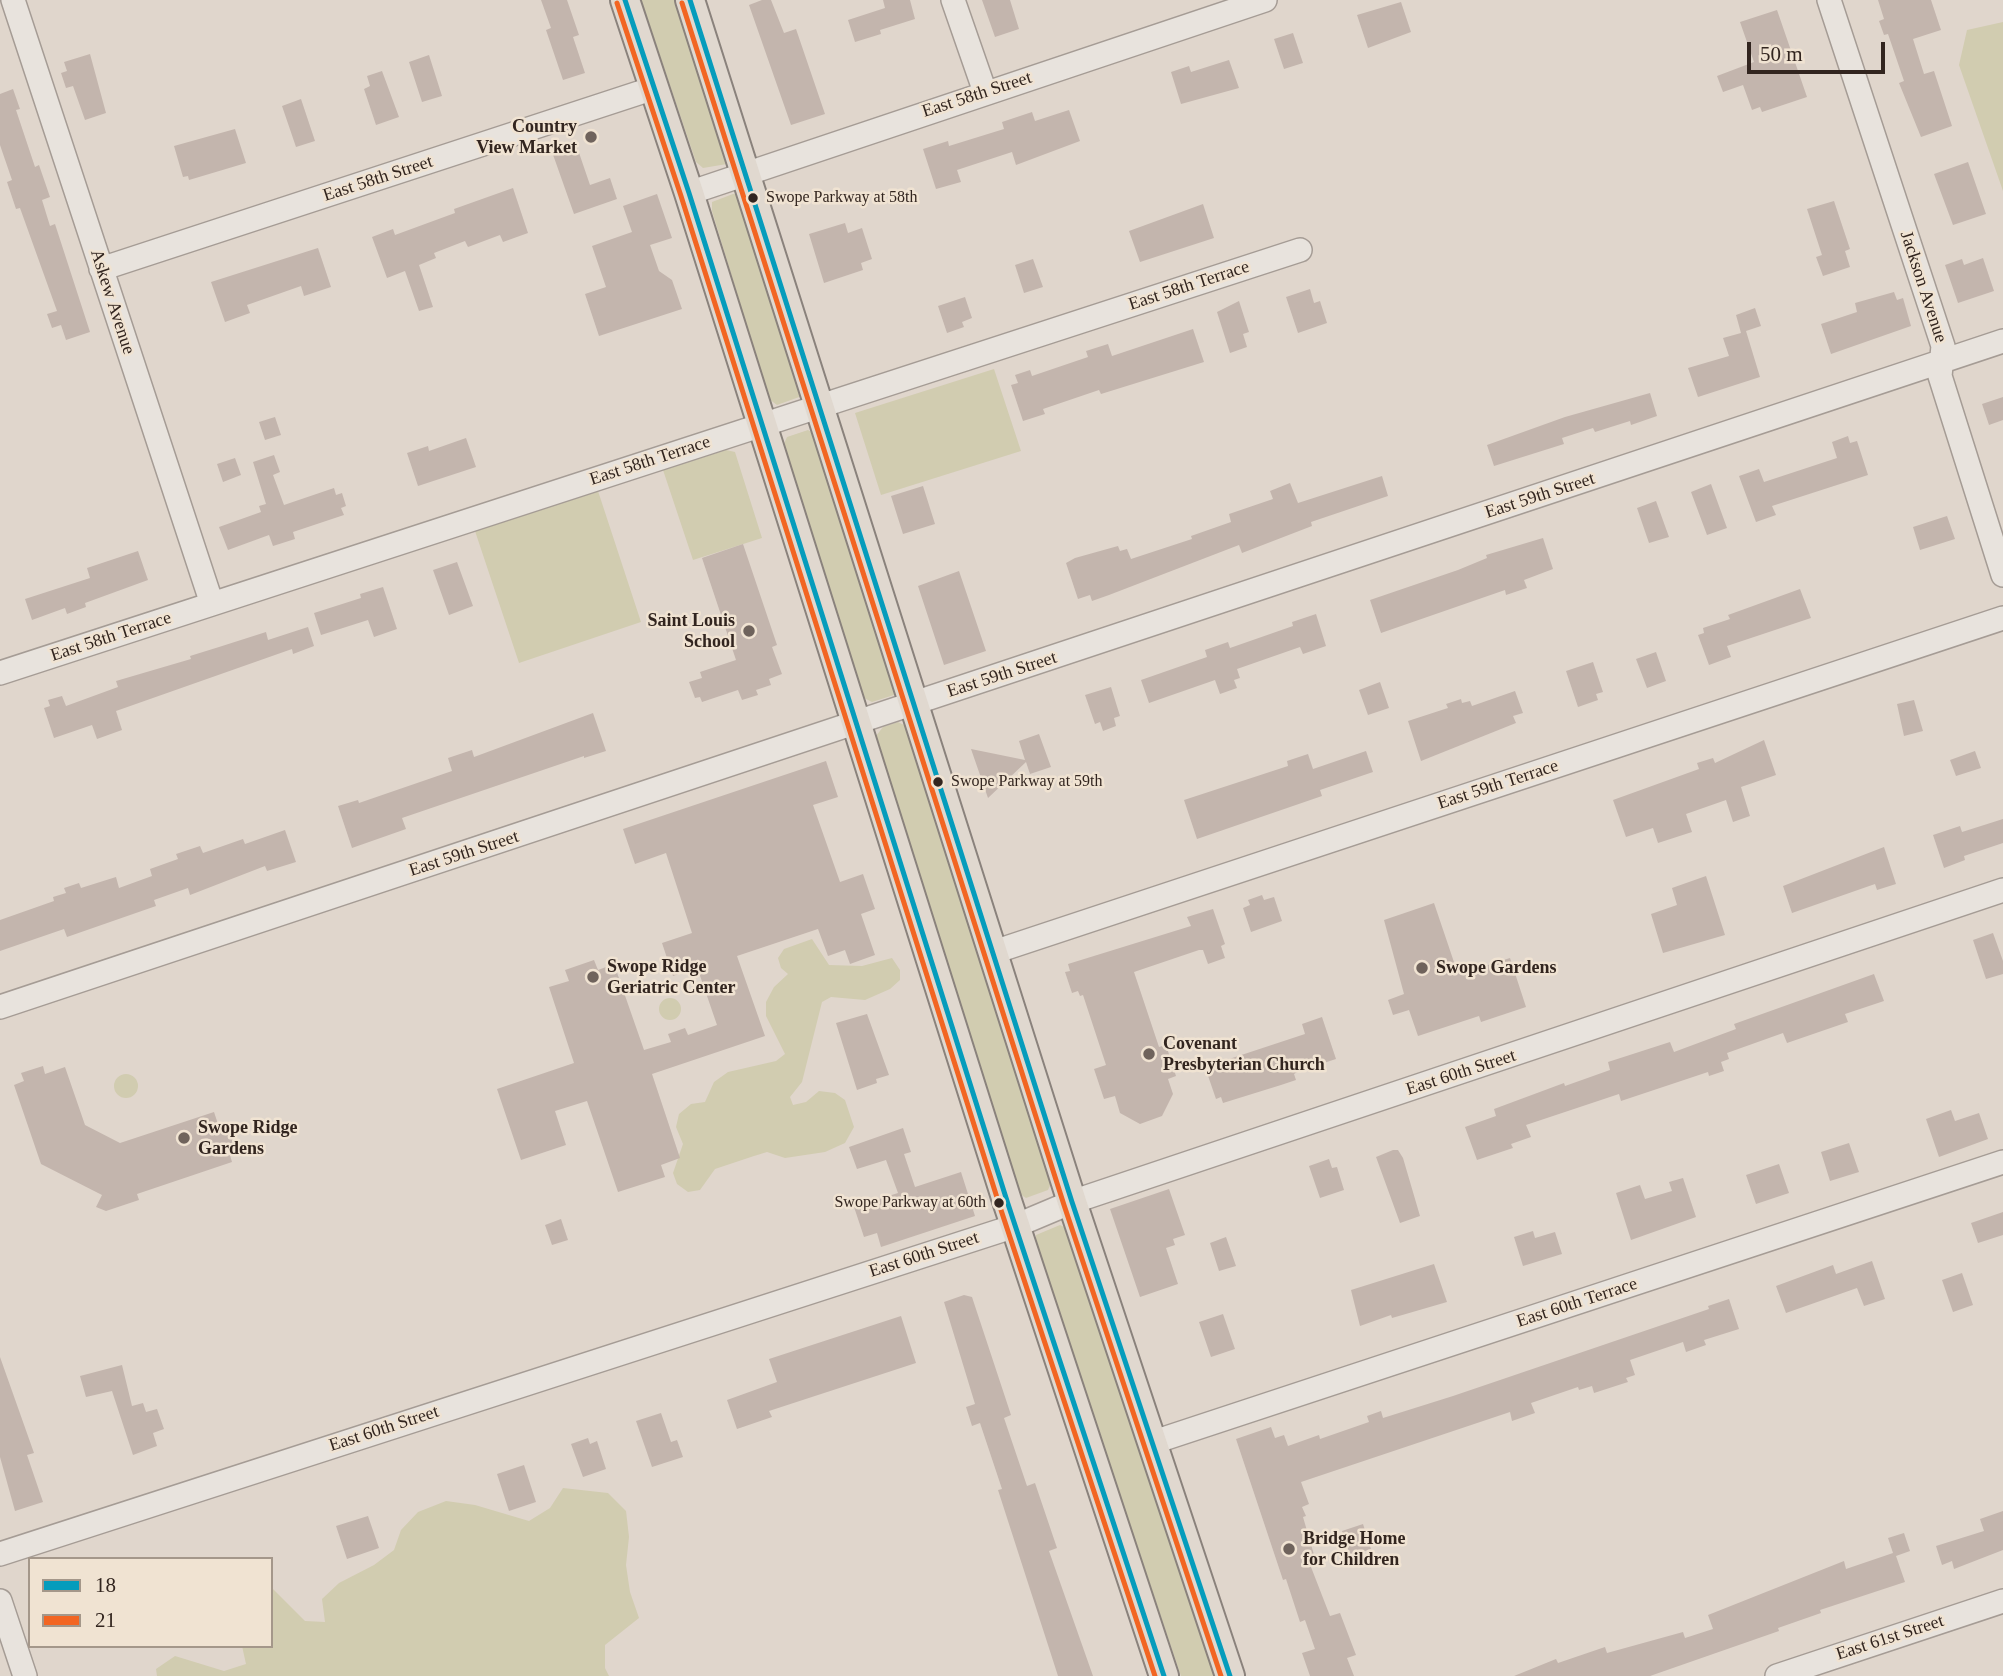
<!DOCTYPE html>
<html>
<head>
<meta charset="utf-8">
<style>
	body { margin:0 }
	#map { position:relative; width:2003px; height:1676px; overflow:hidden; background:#e0d6cc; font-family:Georgia,serif }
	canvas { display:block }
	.legend { position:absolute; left:28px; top:1557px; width:245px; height:91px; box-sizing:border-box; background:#f0e3d2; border:2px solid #a4978a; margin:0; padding:9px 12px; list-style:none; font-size:21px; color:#32251f }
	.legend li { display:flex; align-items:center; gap:14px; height:35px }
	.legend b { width:35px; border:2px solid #a4978a }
	.scale { position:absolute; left:1747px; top:42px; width:138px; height:32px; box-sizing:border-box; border:4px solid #32251f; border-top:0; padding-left:9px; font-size:21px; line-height:24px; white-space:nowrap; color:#32251f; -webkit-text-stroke:5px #f0e3d2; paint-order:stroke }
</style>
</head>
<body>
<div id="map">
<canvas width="2003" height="1676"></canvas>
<ul class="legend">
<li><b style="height:9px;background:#059cbc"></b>18</li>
<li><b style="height:9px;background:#f26522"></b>21</li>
</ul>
<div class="scale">50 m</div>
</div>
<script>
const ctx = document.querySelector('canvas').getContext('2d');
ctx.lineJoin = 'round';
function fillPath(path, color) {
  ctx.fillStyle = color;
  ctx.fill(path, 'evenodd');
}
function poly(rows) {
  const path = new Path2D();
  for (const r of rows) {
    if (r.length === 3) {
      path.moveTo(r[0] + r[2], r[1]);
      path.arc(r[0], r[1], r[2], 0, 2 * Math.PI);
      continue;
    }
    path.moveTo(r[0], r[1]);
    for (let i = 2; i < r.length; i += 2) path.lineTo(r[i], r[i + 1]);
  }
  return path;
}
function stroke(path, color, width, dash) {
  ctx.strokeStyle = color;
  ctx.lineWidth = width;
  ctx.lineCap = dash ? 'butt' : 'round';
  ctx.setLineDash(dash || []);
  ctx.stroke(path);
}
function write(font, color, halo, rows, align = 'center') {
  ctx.font = font + ' Georgia,serif';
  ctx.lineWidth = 5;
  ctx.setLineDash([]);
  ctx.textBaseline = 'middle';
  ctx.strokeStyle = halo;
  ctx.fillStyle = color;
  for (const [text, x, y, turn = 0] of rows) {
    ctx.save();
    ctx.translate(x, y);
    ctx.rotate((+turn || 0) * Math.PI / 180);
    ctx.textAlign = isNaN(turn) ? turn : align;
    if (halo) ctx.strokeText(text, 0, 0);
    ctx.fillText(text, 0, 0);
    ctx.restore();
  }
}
const green = poly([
	[641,0,677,0,730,161,727,164,703,168,696,162],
	[2003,22,2003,191,1959,65,1967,30],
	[733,194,737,194,802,396,777,405,769,399,712,211,712,202],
	[994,369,1021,451,881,495,855,413],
	[808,430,815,434,896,690,894,695,872,702,864,698,783,446,787,437],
	[726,450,735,452,762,538,693,560,663,470],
	[598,491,641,622,519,663,475,531],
	[898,722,908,727,1052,1181,1048,1190,1026,1198,1020,1194,1017,1186,876,736,883,727],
	[812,939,829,965,862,966,892,958,900,970,900,980,890,989,865,1000,831,997,822,1002,802,1082,790,1097,793,1105,806,1102,819,1091,835,1093,845,1100,854,1127,845,1143,825,1152,785,1158,767,1152,754,1156,715,1169,700,1190,688,1192,677,1184,673,1173,683,1144,676,1127,679,1114,691,1104,705,1102,714,1082,728,1072,776,1061,785,1054,766,1016,766,1002,774,987,788,974,781,968,778,958,784,949],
	[670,1009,11],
	[126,1086,12],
	[1060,1225,1068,1229,1218,1676,1181,1676,1036,1247,1036,1235],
	[563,1488,608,1493,626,1511,629,1537,626,1565,630,1592,639,1618,605,1645,605,1668,609,1676,157,1676,156,1669,175,1656,224,1671,246,1664,242,1646,271,1646,271,1587,305,1621,325,1622,322,1599,339,1583,374,1565,394,1550,401,1530,418,1512,446,1501,475,1505,529,1521,550,1508]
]);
const building = poly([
	[541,0,567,0,579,35,573,37,585,73,563,80,546,30,551,28],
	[762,0,771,0,784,33,796,29,825,114,791,125,749,5],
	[883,0,910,0,915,19,880,30,881,34,855,42,848,20,885,8],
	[982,0,1010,0,1019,29,995,37],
	[1878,0,1931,0,1941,30,1913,39,1924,74,1934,71,1952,126,1921,137,1899,83,1904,81,1888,34,1884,35,1879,21,1884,19],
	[1401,2,1411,32,1368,48,1357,15],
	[1777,10,1807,97,1762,112,1760,107,1752,110,1743,85,1723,92,1717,76,1754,62,1740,22],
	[1293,33,1303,63,1284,69,1274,39],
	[90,54,106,113,85,120,73,86,66,88,61,73,67,71,64,62],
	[429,55,442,96,422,102,409,62],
	[1229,60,1239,88,1181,104,1171,72,1189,66,1191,72],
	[382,71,399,117,376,125,364,89,370,86,367,76],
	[13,89,20,109,16,110,35,167,39,165,50,197,42,200,50,226,55,224,90,332,66,340,61,325,52,328,47,314,57,311,20,208,16,209,7,182,12,180,0,145,0,94],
	[301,99,315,141,296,147,282,106],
	[1069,110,1080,141,1016,165,1012,152,957,170,961,182,936,189,923,149,948,141,949,146,1004,129,1002,122,1032,112,1035,121],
	[235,129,246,163,189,180,188,176,183,177,174,146],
	[575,141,590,185,610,178,617,199,574,214,551,149],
	[1968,162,1986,214,1953,225,1934,174],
	[513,188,528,233,503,242,500,235,468,247,465,241,434,253,436,258,419,265,433,307,419,311,405,271,387,278,372,237,393,229,395,235,455,213,454,209],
	[657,194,672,238,650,245,659,271,672,280,682,309,599,336,585,294,606,287,592,246,632,232,623,206],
	[1834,201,1850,249,1845,251,1850,267,1823,276,1816,257,1822,255,1807,209],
	[1203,204,1214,238,1140,262,1129,231],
	[845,223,848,233,862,228,872,259,861,263,863,270,824,283,809,234],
	[318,248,331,287,304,296,301,286,247,305,250,313,225,322,211,282],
	[1983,258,1994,291,1958,303,1945,265,1962,259,1964,265],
	[1033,259,1043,287,1024,293,1015,265],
	[1310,289,1314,303,1320,301,1327,323,1298,333,1286,297],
	[1894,292,1897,300,1903,298,1911,326,1831,354,1821,324,1857,312,1855,303],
	[965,297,972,318,962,322,964,327,947,333,938,306],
	[1239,301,1249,332,1243,334,1247,347,1230,353,1217,312],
	[1755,308,1761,326,1746,331,1760,377,1698,397,1688,368,1729,356,1723,338,1741,333,1736,315],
	[1193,329,1204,362,1101,394,1099,390,1043,409,1045,414,1023,421,1011,385,1018,383,1015,375,1030,370,1032,376,1088,357,1086,351,1108,344,1112,356],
	[1650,393,1657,416,1631,425,1630,421,1595,432,1593,428,1562,438,1564,444,1494,466,1487,445,1565,417],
	[2003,397,2003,420,1989,425,1982,404],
	[275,417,281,435,265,440,259,422],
	[1848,436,1850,443,1857,441,1868,475,1772,506,1776,515,1756,522,1739,476,1759,469,1764,482,1837,458,1832,442],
	[466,438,476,467,418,486,407,453,428,446,429,451],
	[274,455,280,472,273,475,284,505,334,488,336,495,342,493,346,506,341,508,344,515,293,532,295,539,273,546,269,535,228,550,219,527,261,512,259,506,266,504,253,462],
	[235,458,241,475,223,482,217,464],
	[1382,476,1388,496,1311,522,1312,526,1242,553,1239,545,1109,595,1092,601,1090,595,1078,599,1066,563,1075,558,1118,546,1120,551,1127,549,1131,559,1192,539,1191,536,1231,522,1229,514,1273,499,1270,491,1290,483,1298,503],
	[1711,484,1727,528,1707,535,1691,492],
	[923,486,935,524,903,534,891,496],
	[1656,501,1669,537,1649,543,1637,508],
	[1947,516,1955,539,1920,550,1913,527],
	[1543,538,1553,569,1524,580,1527,588,1506,595,1505,590,1381,633,1370,600,1458,570,1487,558,1486,555],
	[743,544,777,645,772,647,782,674,769,679,771,685,756,690,758,695,742,700,738,690,702,702,700,697,695,698,689,682,702,678,700,672,736,660,702,558],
	[138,551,148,580,85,603,86,607,67,614,65,608,32,620,25,599,90,578,87,568],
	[457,562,473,606,449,615,433,570],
	[959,571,986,651,944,665,918,586],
	[383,587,397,629,374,637,368,620,321,635,314,613,361,598,360,594],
	[1800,589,1811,618,1727,646,1731,657,1709,665,1698,635,1704,633,1703,628,1730,619,1728,615],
	[1316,614,1326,646,1303,654,1300,647,1237,669,1240,678,1234,680,1237,688,1220,694,1215,680,1149,703,1141,680,1207,657,1205,650,1228,642,1230,648,1293,626,1292,622],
	[308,627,314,646,293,654,292,649,116,711,122,730,97,739,92,725,54,738,44,708,50,706,48,700,62,696,66,706,118,687,116,681,191,659,190,656,219,647,266,632,268,640],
	[1656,652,1666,681,1647,688,1636,659],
	[1593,662,1603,692,1596,694,1598,700,1578,707,1566,671],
	[1380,682,1389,708,1368,715,1359,690],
	[1111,687,1120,716,1114,718,1116,726,1103,731,1100,722,1095,724,1085,695],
	[1515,691,1523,713,1513,716,1516,723,1421,761,1408,721,1448,708,1446,704,1461,699,1462,703,1470,701,1472,706],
	[1914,700,1923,731,1904,736,1897,704],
	[593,713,606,751,584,758,584,756,402,818,406,829,352,848,338,806,358,800,359,803,452,771,448,758,472,750,474,757],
	[1039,734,1051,767,1030,774,1026,762,988,798,971,749,1025,760,1019,741],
	[1764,740,1776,775,1741,787,1750,816,1733,822,1726,800,1686,814,1692,832,1658,843,1653,828,1626,837,1613,800,1699,769,1697,763,1713,758,1715,763],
	[1366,751,1373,772,1320,790,1322,796,1197,839,1184,800,1288,766,1287,761,1308,754,1313,769],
	[1975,751,1981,768,1956,776,1950,760],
	[826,761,838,797,813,805,840,882,863,874,875,909,861,914,875,955,850,964,845,950,828,956,818,929,737,956,765,1036,652,1074,680,1158,661,1165,665,1177,618,1192,587,1101,555,1111,566,1145,521,1160,497,1089,574,1063,549,987,569,981,565,970,594,960,598,970,614,964,644,1050,671,1042,668,1034,685,1028,688,1035,717,1025,697,967,673,976,662,943,692,933,666,853,635,864,623,829],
	[2003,819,2003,843,1964,856,1965,860,1944,868,1933,835,1960,826,1962,832],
	[285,830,296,862,267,871,265,866,190,895,188,888,154,900,156,906,67,937,64,929,0,951,0,920,54,901,53,897,66,893,64,888,79,883,81,888,116,877,119,888,152,876,150,869,178,859,176,854,200,846,203,853,243,839,245,844],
	[1884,847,1896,884,1877,890,1875,884,1792,913,1783,886],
	[1706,876,1725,935,1663,953,1651,914,1677,905,1672,888],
	[1262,895,1264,900,1274,897,1282,921,1251,932,1243,908,1250,905,1248,900],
	[1434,903,1457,971,1470,966,1472,970,1510,958,1526,1007,1481,1022,1479,1016,1418,1036,1409,1010,1393,1015,1388,1000,1404,994,1384,920],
	[1213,909,1225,944,1221,946,1225,958,1208,964,1203,950,1199,950,1134,972,1159,1047,1166,1045,1176,1076,1168,1079,1173,1094,1162,1116,1140,1124,1120,1113,1115,1096,1104,1099,1094,1069,1106,1065,1083,995,1080,996,1078,991,1072,993,1065,972,1070,971,1068,964,1191,926,1187,917],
	[1993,933,2003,961,2003,974,1986,979,1973,940],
	[1874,974,1884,1001,1845,1014,1848,1022,1787,1043,1783,1033,1727,1053,1729,1059,1721,1062,1724,1071,1709,1076,1708,1072,1621,1101,1619,1094,1526,1125,1531,1137,1511,1144,1513,1148,1477,1160,1465,1127,1496,1116,1494,1109,1564,1083,1565,1086,1610,1070,1608,1062,1670,1042,1674,1052,1736,1029,1734,1024],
	[867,1014,889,1075,876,1079,877,1083,857,1090,836,1023],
	[1322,1017,1336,1059,1299,1071,1294,1074,1296,1080,1281,1085,1223,1103,1221,1097,1216,1099,1205,1067,1305,1034,1302,1024],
	[43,1066,45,1074,65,1067,85,1125,120,1143,214,1112,221,1133,231,1130,238,1150,229,1152,232,1162,137,1194,139,1200,106,1211,96,1207,102,1195,41,1164,14,1085,24,1081,21,1073],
	[1951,1110,1955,1121,1979,1113,1988,1139,1939,1157,1926,1119],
	[903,1128,911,1152,904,1154,915,1187,961,1172,975,1216,881,1247,877,1233,864,1237,854,1207,898,1193,886,1160,857,1169,849,1147],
	[1849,1143,1859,1172,1830,1181,1821,1152],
	[1393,1150,1398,1150,1403,1158,1420,1216,1400,1223,1376,1157],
	[1329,1159,1332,1168,1337,1167,1344,1190,1320,1198,1309,1166],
	[1779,1164,1789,1193,1756,1204,1746,1175],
	[1683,1178,1696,1217,1631,1240,1616,1193,1640,1185,1645,1199,1672,1191,1669,1182],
	[1169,1189,1185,1235,1173,1239,1175,1245,1166,1248,1178,1284,1140,1297,1110,1209],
	[2003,1212,2003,1235,1978,1243,1971,1223],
	[561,1219,568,1240,552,1245,545,1225],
	[1533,1231,1535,1238,1555,1232,1562,1254,1523,1266,1514,1237],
	[1226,1237,1236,1266,1219,1271,1210,1243],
	[1872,1261,1885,1299,1864,1306,1857,1288,1786,1313,1776,1286,1833,1265,1836,1274],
	[1434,1264,1447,1302,1392,1318,1391,1315,1360,1326,1351,1290],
	[1962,1273,1973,1305,1953,1312,1942,1280],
	[964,1295,972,1297,1011,1415,1004,1418,1027,1486,1035,1483,1057,1548,1049,1551,1093,1676,1058,1676,998,1490,1002,1489,980,1423,972,1426,966,1407,975,1404,944,1302],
	[1729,1299,1739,1329,1704,1340,1706,1345,1686,1352,1683,1342,1630,1360,1635,1375,1626,1378,1628,1382,1594,1393,1592,1386,1579,1390,1578,1387,1531,1403,1535,1413,1512,1421,1510,1412,1301,1482,1309,1504,1302,1507,1306,1516,1303,1517,1317,1565,1311,1567,1330,1616,1340,1613,1356,1655,1347,1658,1354,1676,1310,1676,1302,1653,1315,1649,1305,1620,1300,1622,1286,1579,1283,1580,1236,1439,1271,1427,1275,1438,1284,1435,1288,1446,1319,1435,1320,1439,1369,1422,1367,1416,1381,1411,1383,1418,1453,1396,1709,1309,1708,1306],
	[1223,1314,1235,1349,1211,1357,1199,1322],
	[901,1316,916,1363,769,1411,772,1417,737,1429,727,1400,777,1382,769,1359],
	[0,1357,34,1453,27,1455,43,1502,15,1511,0,1457],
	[122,1365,132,1406,143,1403,146,1412,157,1409,164,1429,153,1433,157,1446,133,1455,112,1391,86,1397,80,1376],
	[661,1413,671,1442,677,1440,683,1457,652,1467,636,1421],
	[588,1438,590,1444,597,1441,606,1469,583,1477,571,1444],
	[524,1465,536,1502,509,1511,497,1474],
	[2003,1511,2003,1550,1954,1569,1952,1561,1942,1565,1936,1546,1984,1531,1980,1519],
	[368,1516,379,1548,347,1559,336,1526],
	[1363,1524,1371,1549,1350,1556,1342,1531],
	[1904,1533,1910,1551,1896,1556,1905,1582,1820,1610,1821,1613,1778,1628,1779,1631,1650,1676,1514,1676,1556,1659,1558,1663,1605,1647,1607,1653,1683,1632,1685,1638,1713,1629,1708,1615,1844,1561,1846,1569,1893,1553,1888,1538]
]);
const minor = poly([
	[13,0,212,604],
	[953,0,985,92],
	[1829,0,1943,346,1940,376,2003,575],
	[689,193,1265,0],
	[101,269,654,88],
	[0,673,1300,250],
	[994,952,2003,618],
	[0,1007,2003,341],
	[1151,1443,2003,1162],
	[0,1554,1015,1226,1072,1202,2003,890],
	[0,1601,25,1676],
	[1777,1676,2003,1601]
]);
const major = poly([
	[625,0,689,193,1008,1204,1164,1676],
	[690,0,1072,1202,1230,1676]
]);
const bus1 = poly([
	[625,0,689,193,1008,1204,1164,1676],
	[690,0,1072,1202,1230,1676]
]);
const bus2 = poly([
	[617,3,681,196,1000,1207,1155,1676],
	[682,3,1064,1205,1221,1676]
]);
const markers = [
	[591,137,7,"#6f635c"],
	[753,198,6,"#32251f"],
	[749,631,7,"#6f635c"],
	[938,782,6,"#32251f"],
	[1422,968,7,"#6f635c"],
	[593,977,7,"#6f635c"],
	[1149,1054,7,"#6f635c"],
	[184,1138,7,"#6f635c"],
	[999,1203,6,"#32251f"],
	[1289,1549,7,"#6f635c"]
];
const busNames = [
	["Swope Parkway at 58th",766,198],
	["Swope Parkway at 59th",951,782],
	["Swope Parkway at 60th",986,1203,"right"]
];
const streetNames = [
	["East 58th Street",977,95,-18],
	["East 58th Street",378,179,-18],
	["East 58th Terrace",1189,286,-18],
	["Jackson Avenue",1923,287,72],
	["Askew Avenue",112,302,72],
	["East 58th Terrace",650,461,-18],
	["East 59th Street",1540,496,-18],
	["East 58th Terrace",111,637,-18],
	["East 59th Street",1002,675,-18],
	["East 59th Terrace",1498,785,-18],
	["East 59th Street",464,854,-18],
	["East 60th Street",1461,1073,-18],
	["East 60th Street",924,1255,-18],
	["East 60th Terrace",1577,1303,-18],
	["East 60th Street",384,1429,-18],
	["East 61st Street",1890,1638,-18]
];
const poiNames = [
	["Country",577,127,"right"],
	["View Market",577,148,"right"],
	["Saint Louis",735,621,"right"],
	["School",735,642,"right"],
	["Swope Ridge",607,967],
	["Geriatric Center",607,988],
	["Swope Gardens",1436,968],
	["Covenant",1163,1044],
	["Presbyterian Church",1163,1065],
	["Swope Ridge",198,1128],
	["Gardens",198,1149],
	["Bridge Home",1303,1539],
	["for Children",1303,1560]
];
fillPath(green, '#d1ccb0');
fillPath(building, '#c3b5ad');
stroke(minor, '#a59c95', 26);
stroke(major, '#8a827c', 32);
stroke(minor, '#e8e3dd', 23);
stroke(major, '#e0d8cf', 28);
stroke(bus1, '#059cbc', 5);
stroke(bus2, '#f26522', 5);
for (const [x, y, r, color] of markers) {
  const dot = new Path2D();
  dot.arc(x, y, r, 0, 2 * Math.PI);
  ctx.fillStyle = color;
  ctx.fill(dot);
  stroke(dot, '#f0e3d2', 2.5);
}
write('16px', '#32251f', '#f0e3d2', busNames, 'left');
write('18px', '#32251f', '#f0e3d2', streetNames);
write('bold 18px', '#32251f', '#f0e3d2', poiNames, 'left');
</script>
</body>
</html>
